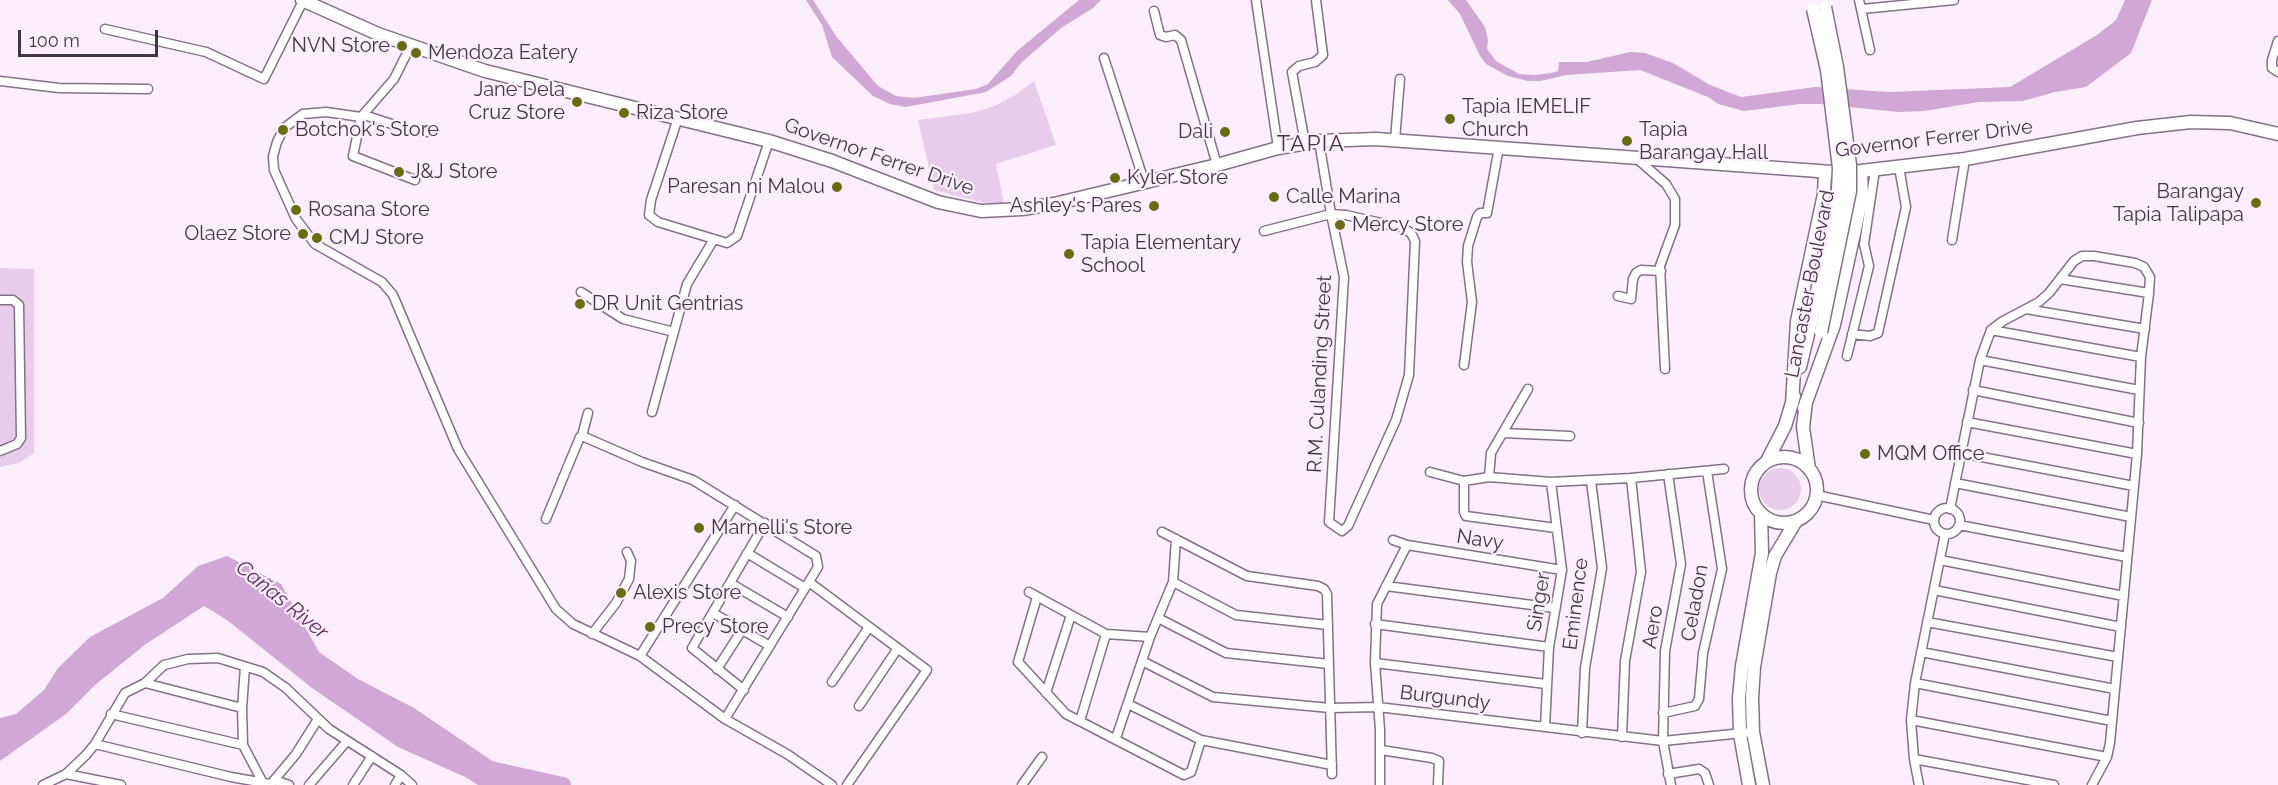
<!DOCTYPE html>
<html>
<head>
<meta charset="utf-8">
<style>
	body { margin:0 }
	#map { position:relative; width:2278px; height:785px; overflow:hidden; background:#fdeeff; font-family:Raleway,sans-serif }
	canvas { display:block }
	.scale { position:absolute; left:18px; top:30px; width:140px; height:27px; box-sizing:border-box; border:3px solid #403641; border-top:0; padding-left:8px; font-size:18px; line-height:21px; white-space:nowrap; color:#403641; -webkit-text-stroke:4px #fdeeff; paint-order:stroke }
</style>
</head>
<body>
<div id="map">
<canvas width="2278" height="785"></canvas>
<div class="scale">100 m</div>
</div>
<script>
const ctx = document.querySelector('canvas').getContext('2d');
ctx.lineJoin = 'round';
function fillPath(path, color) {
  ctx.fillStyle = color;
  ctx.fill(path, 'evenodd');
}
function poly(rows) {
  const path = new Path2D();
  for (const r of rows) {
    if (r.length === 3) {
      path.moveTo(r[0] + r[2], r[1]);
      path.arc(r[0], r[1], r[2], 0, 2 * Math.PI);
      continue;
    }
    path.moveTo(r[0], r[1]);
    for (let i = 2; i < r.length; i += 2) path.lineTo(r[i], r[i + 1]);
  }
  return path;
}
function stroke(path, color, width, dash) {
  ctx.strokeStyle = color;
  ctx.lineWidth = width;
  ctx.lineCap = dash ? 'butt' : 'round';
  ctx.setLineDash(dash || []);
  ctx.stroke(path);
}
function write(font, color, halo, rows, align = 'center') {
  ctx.font = font + ' Raleway,sans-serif';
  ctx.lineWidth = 4.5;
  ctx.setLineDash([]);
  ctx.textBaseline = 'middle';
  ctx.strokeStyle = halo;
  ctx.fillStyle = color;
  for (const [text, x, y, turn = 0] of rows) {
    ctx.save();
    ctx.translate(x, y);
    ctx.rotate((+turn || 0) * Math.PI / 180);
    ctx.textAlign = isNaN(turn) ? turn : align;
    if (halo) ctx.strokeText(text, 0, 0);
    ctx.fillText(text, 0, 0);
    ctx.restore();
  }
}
const green = poly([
	[1034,81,1056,145,996,164,1004,204,981,202,934,190,918,120,971,113,992,107,1015,95],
	[0,268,34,269,34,453,19,463,0,467],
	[1780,489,21]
]);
const water = poly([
	[806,0,813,0,836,36,878,86,896,96,914,98,976,89,988,84,1017,51,1079,0,1101,0,1093,8,1061,28,1021,63,1011,76,986,92,906,107,890,104,873,96,832,57,822,25],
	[1448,0,1466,0,1485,27,1488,40,1487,49,1496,61,1519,74,1535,75,1551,73,1558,71,1559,62,1587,62,1630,52,1645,53,1673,63,1710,85,1741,97,1815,87,1889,92,2010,87,2097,35,2116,20,2125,0,2152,0,2131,53,2086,87,2055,92,2023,101,1979,102,1924,111,1898,112,1820,104,1800,104,1744,111,1718,104,1708,97,1640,70,1567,75,1540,81,1528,81,1508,76,1486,64,1480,56,1460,14],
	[227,556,281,584,319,652,358,679,414,708,516,777,548,785,478,785,465,777,398,747,312,688,227,620,204,606,146,644,95,685,66,714,0,761,0,718,16,714,44,690,58,668,90,637,163,598,198,566]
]);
const river = poly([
	[491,769,563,785]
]);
const minor = poly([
	[1256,0,1278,148],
	[1859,0,1870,50],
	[1862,9,1954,0],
	[1154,11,1160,35,1166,37,1175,35,1181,40,1217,165],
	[105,29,206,52,264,79,303,1],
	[2278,41,2272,60,2272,68,2278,72],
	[411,45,394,79,361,117,326,112,303,114,284,128,277,142,273,156,274,170,296,219,315,244,382,282,393,295,458,449,556,609,573,624,640,656,735,505],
	[1104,58,1144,181],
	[0,81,59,88,148,89],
	[364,115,407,129,427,132],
	[361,117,353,156,415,180],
	[678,118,651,200,649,215,658,222,727,243,737,236,769,141],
	[1395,140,1400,79],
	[1305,143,1292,72,1299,66,1315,62,1323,55,1316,0],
	[1635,157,1666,184,1675,199,1675,225,1660,266,1665,369],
	[1264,231,1331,214,1346,215,1403,228,1411,233,1415,241,1409,375,1396,420,1348,526,1342,531,1329,522,1344,277,1331,214,1319,141],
	[1952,240,1965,159],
	[2060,279,2149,293],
	[581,292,623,319,674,332],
	[1618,296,1631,299,1633,279,1636,273,1641,270,1661,271],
	[0,300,13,300,19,305,21,438,17,444,0,451],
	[2026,309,2145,329],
	[1991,330,2141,357],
	[1852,334,1870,336,1878,333,1906,207,1899,167],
	[1847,356,1869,266,1864,244,1875,170],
	[1980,360,2139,390],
	[1464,365,1472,302,1467,262,1468,246,1477,217,1480,213,1487,213,1499,147],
	[1973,390,2139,423],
	[652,412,687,284,714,239],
	[1967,422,2137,454],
	[1503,433,1570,436],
	[582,436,588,413],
	[1961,453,2134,486],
	[1430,472,1464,481,1489,477,1551,482,1631,478,1724,469],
	[1668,474,1681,564,1665,651,1663,741,1671,785],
	[1489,477,1491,453,1528,389],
	[1464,481,1464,512,1466,516,1556,528],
	[1955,483,2131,517],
	[1816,495,1934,520],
	[1947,521,13],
	[1950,509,1980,360,1991,330,2003,321,2039,302,2049,293,2074,261,2082,256,2094,256,2135,263,2144,267,2150,277,2149,293,2141,357,2137,454,2110,743,2107,757,2092,785],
	[546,519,580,437,582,436,642,462,693,480,816,556,818,567,725,719],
	[1959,525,2127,557],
	[1162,532,1247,576,1318,586,1324,589,1327,594,1332,774],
	[1393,540,1407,545,1562,570],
	[747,553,805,588],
	[1940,560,2124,596],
	[809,582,927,670,847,785],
	[1173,582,1236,615,1328,625],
	[730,583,788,617],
	[1386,586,1555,608],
	[1934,590,2121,627],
	[1029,592,1106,634,1150,637],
	[1037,597,1018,662,1066,714,1184,775,1191,772,1201,740],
	[713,613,770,646],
	[1158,618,1226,653,1329,664],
	[1927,622,2118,657],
	[1375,624,1549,647],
	[592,634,616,603,629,579,631,561,627,552],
	[1921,652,2115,689],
	[640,656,725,719,787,754,832,785],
	[1142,661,1213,697,1330,708,1378,707,1663,741,1753,732],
	[1375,663,1546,684],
	[245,667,242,708,243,745,263,783],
	[717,669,742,630],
	[832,682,869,627],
	[145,683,242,708],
	[1915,683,2112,721],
	[744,690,692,648,765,523],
	[1046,693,1071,615],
	[1128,704,1201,740,1332,765],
	[859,706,898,648],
	[1663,713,1695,706,1699,699,1703,653,1722,569,1707,471],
	[111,714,243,745],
	[1911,720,2107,757],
	[1080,721,1106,634],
	[1545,727,1549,647,1562,570,1551,482],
	[1582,733,1585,668,1602,568,1591,481],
	[1622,737,1625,661,1641,572,1631,478],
	[1116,738,1150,637,1173,582,1176,539],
	[95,744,231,777,270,784],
	[1381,750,1432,758,1439,761,1438,785],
	[1914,759,2054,785],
	[66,774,121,785],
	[1668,774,1699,769,1705,773,1709,785],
	[274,780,289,785],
	[43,785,66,774,86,755,95,744,125,693,145,683,164,665,188,659,218,658,263,672,286,688,329,729,401,775,412,785],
	[270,785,296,754,318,719],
	[309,785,347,741],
	[353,785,372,756],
	[395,785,401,775],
	[1022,785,1042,757],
	[1380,785,1380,730,1375,663,1377,604,1407,545],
	[1919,785,1914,759,1911,720,1915,683,1945,534]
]);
const secondary = poly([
	[302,0,378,34,485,71,769,141,832,161,938,202,981,211,1022,209,1054,204,1217,165,1278,148,1319,141,1376,139,1832,172,1861,171,1965,159,2137,128,2191,122,2230,123,2278,134],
	[1800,367,1809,330],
	[1806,402,1803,427,1809,469],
	[1792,404,1797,321,1824,194,1825,172],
	[1804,408,1834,325,1862,197,1861,171],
	[1784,490,33],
	[1767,461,1785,426,1794,396],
	[1749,785,1740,734,1739,698,1742,666,1762,553,1761,514],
	[1763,785,1753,732,1752,698,1754,667,1770,573,1775,556,1796,521]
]);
const secondaryBridge = poly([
	[1809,330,1838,191,1839,168,1827,70,1813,9],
	[1821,332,1850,191,1850,165,1837,67,1825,7]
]);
const markers = [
	[402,46,6,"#686d11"],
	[416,53,6,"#686d11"],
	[577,102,6,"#686d11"],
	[624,113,6,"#686d11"],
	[1450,119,6,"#686d11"],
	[283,130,6,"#686d11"],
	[1225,132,6,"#686d11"],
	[1627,141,6,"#686d11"],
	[399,172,6,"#686d11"],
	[1115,178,6,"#686d11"],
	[837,187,6,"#686d11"],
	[1274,197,6,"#686d11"],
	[2256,203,6,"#686d11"],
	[1154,206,6,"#686d11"],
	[296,210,6,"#686d11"],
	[1340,225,6,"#686d11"],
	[303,234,6,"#686d11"],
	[317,238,6,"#686d11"],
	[1069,254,6,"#686d11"],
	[580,304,6,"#686d11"],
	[1865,454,6,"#686d11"],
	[699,528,6,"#686d11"],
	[621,593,6,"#686d11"],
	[650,627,6,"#686d11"]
];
const poiNames = [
	["NVN Store",390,46,"right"],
	["Mendoza Eatery",428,53],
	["Jane Dela",565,90,"right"],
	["Cruz Store",565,113,"right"],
	["Tapia IEMELIF",1462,107],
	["Church",1462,130],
	["Riza Store",636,113],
	["Botchok's Store",295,130],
	["Tapia",1639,130],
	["Barangay Hall",1639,153],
	["Dali",1213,132,"right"],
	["J&J Store",411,172],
	["Kyler Store",1127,178],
	["Paresan ni Malou",825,187,"right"],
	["Barangay",2244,192,"right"],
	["Tapia Talipapa",2244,215,"right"],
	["Calle Marina",1286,197],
	["Ashley's Pares",1142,206,"right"],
	["Rosana Store",308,210],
	["Mercy Store",1352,225],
	["Olaez Store",291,234,"right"],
	["CMJ Store",329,238],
	["Tapia Elementary",1081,243],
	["School",1081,266],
	["DR Unit Gentrias",592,304],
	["MQM Office",1877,454],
	["Marnelli's Store",711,528],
	["Alexis Store",633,593],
	["Precy Store",662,627]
];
const streetNames = [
	["Governor Ferrer Drive",1934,139,-7],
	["Governor Ferrer Drive",879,157,19],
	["Lancaster Boulevard",1810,284,-79],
	["R.M. Culanding Street",1320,374,-87],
	["Navy",1480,540,9],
	["Singer",1539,602,-81],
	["Celadon",1695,603,-80],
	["Eminence",1576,604,-83],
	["Aero",1653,627,-81],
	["Burgundy",1445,698,7]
];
const waterNames = [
	["Cañas River",282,600,39]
];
const quarterNames = [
	["TAPIA",1311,144]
];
fillPath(green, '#e9cbec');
fillPath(water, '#d1a7d6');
stroke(river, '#d1a7d6', 16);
stroke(minor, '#866f88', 11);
stroke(secondary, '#866f88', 15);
stroke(minor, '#fff', 8);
stroke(secondary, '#fff', 12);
stroke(secondaryBridge, '#866f88', 15, []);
stroke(secondaryBridge, '#fff', 12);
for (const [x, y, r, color] of markers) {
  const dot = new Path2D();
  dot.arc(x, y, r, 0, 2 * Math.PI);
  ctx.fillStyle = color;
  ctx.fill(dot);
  stroke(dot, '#fdeeff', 2);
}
write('20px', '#403641', '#fdeeff', poiNames, 'left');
write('20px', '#403641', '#fdeeff', streetNames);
write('italic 21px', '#602d66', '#fdeeff', waterNames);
ctx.letterSpacing = '1.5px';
write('22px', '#403641', '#fdeeff', quarterNames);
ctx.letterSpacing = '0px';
</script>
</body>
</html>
